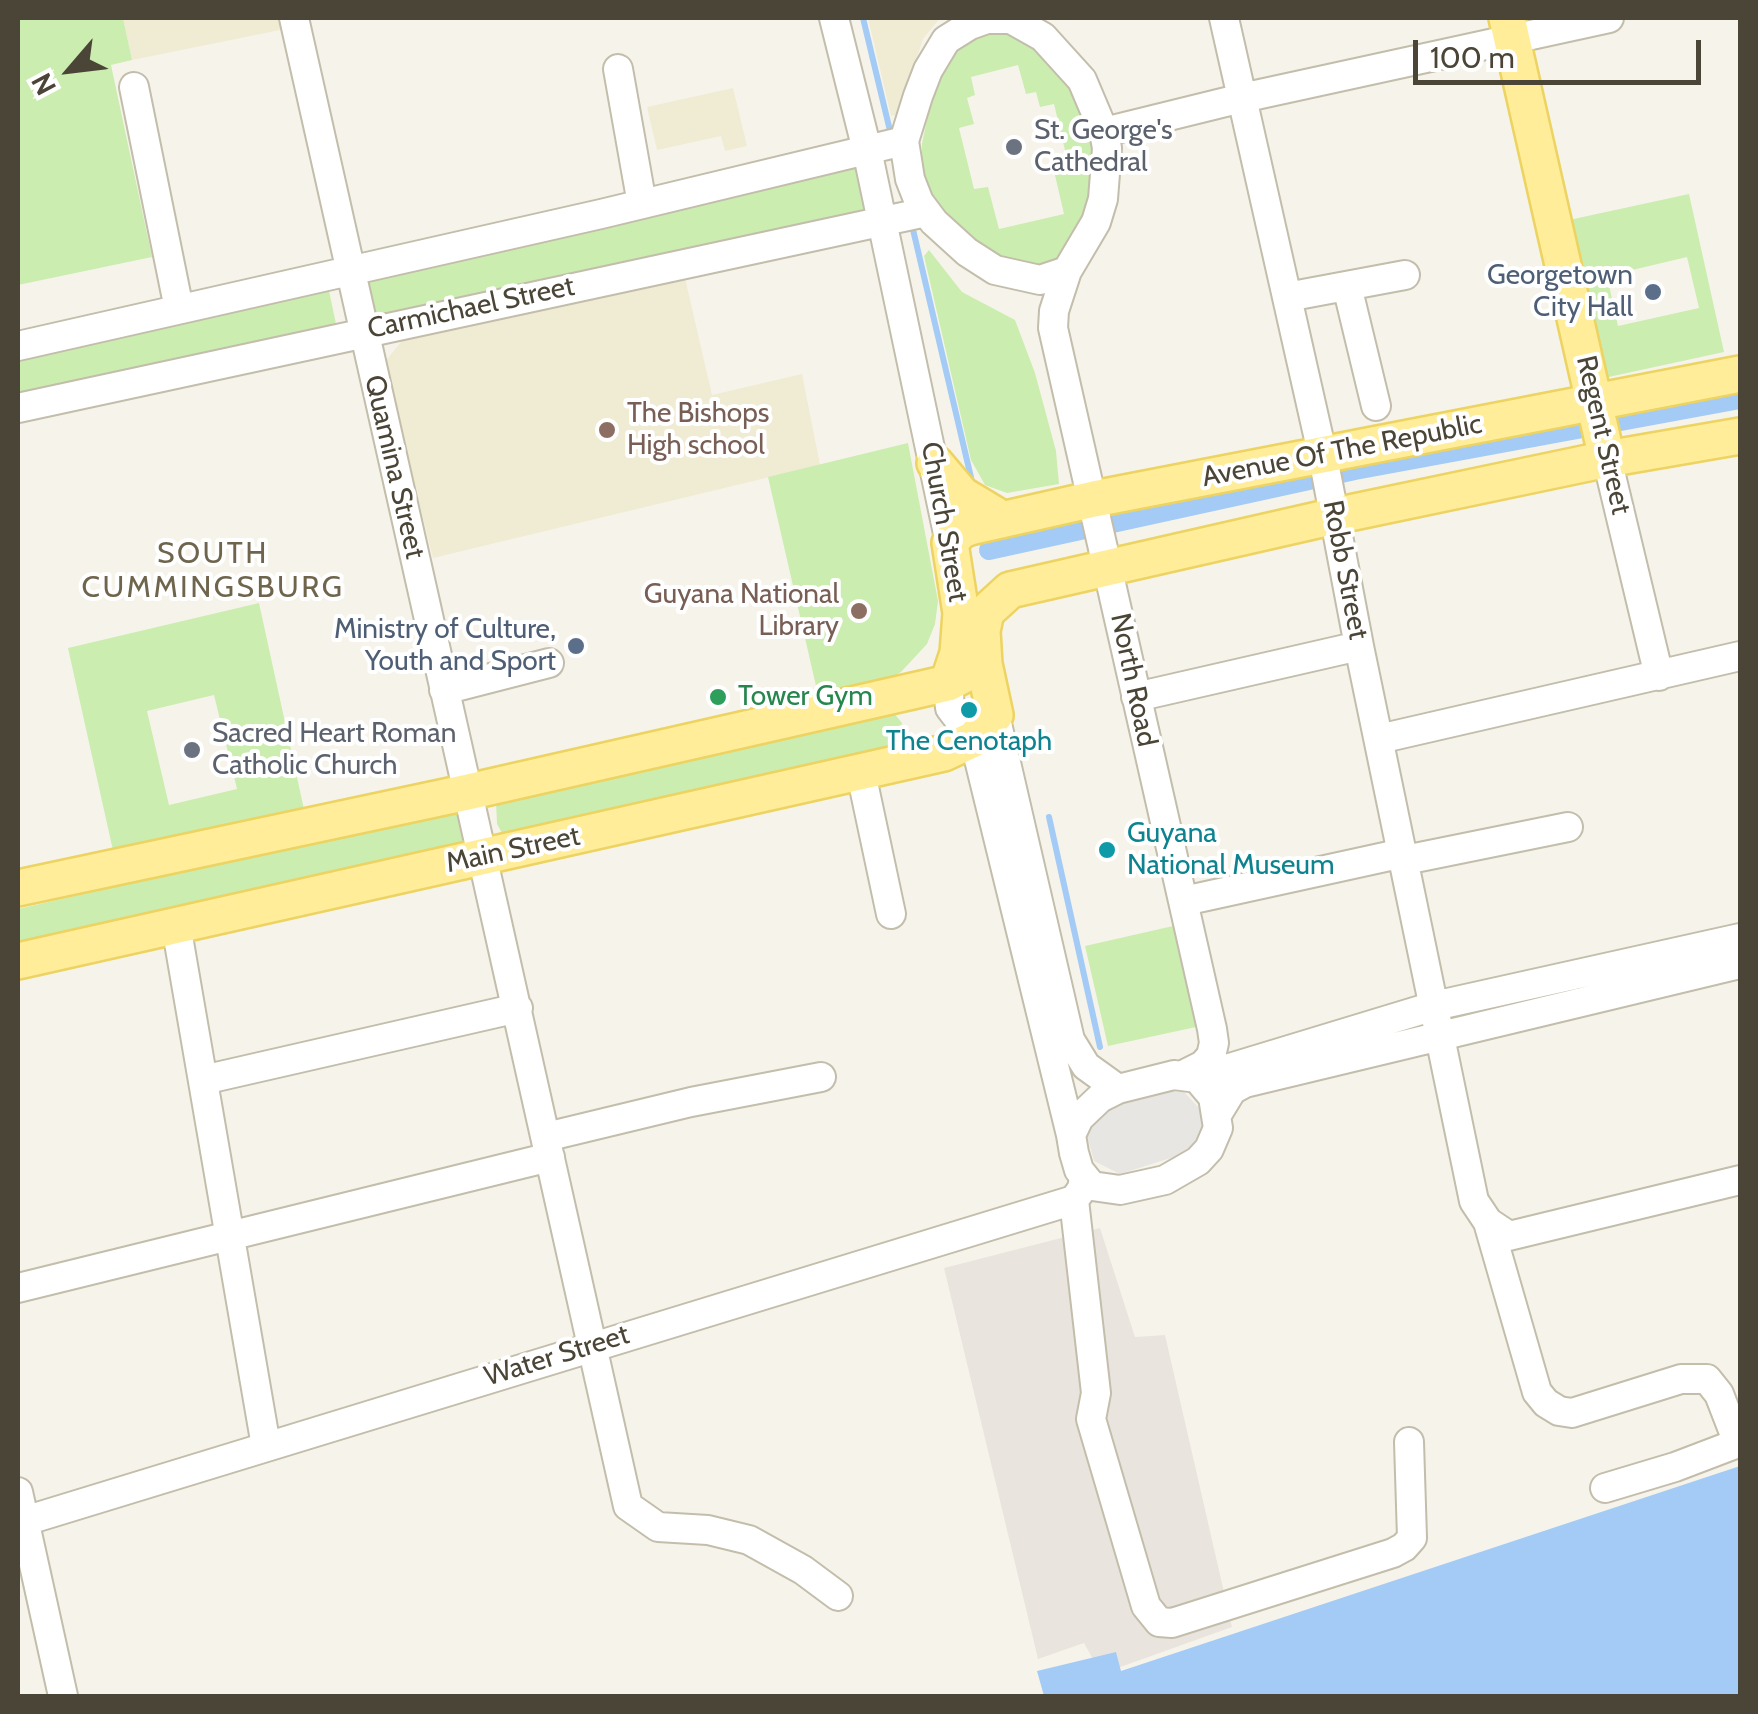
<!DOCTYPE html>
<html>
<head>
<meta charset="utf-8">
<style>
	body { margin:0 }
	#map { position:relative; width:1758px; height:1714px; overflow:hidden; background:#f6f4ea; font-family:Cabin,sans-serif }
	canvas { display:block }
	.frame { position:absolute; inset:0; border:20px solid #4b4537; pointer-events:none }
	.north { position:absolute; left:20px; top:20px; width:100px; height:100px; -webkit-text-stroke:8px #fff; paint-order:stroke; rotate:242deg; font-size:28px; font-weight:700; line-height:40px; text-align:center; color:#4b4537 }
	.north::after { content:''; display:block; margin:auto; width:35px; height:45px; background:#4b4537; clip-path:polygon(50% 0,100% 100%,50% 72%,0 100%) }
	.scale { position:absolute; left:1413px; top:40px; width:288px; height:45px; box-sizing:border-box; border:5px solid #4b4537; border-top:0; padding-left:12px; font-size:30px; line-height:35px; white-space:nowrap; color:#4b4537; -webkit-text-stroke:8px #fff; paint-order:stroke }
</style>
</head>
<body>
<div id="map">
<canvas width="1758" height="1714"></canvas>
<div class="frame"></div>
<div class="north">N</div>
<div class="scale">100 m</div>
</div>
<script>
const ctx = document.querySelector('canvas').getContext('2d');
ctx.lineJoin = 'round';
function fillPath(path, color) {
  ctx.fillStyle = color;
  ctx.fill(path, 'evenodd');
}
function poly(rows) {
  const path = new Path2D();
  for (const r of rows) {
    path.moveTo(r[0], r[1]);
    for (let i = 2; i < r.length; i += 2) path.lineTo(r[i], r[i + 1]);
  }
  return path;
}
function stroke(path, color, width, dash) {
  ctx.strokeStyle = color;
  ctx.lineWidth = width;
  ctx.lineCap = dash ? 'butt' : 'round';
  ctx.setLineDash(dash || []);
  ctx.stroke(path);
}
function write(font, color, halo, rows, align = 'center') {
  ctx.font = font + ' Cabin,sans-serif';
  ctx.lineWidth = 8;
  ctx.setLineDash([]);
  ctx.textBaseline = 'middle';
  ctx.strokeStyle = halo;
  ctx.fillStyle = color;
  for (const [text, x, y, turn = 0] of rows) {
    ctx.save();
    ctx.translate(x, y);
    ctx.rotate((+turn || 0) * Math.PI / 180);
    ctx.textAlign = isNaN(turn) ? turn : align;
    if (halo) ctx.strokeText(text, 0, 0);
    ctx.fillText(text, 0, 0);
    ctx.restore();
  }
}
const industrial = poly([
	[1100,1228,1135,1337,1165,1335,1232,1627,1101,1674,1084,1643,1038,1659,944,1268]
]);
const education = poly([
	[123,18,282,18,285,29,132,60],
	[868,18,940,18,923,39,899,114,891,116],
	[733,88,747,146,725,151,721,136,657,150,647,107],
	[685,278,712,395,802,374,820,465,433,558,384,363,405,337]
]);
const green = poly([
	[18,18,123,18,132,60,111,65,152,257,18,285],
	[994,26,1034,40,1082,97,1097,158,1087,223,1059,263,1025,271,987,252,956,224,937,204,926,183,922,166,922,144,929,109,945,65,956,47],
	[1018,65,1026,94,1036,92,1040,107,1054,104,1069,167,1054,171,1064,214,999,229,988,187,974,189,959,128,974,124,967,98,975,95,971,77],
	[860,166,870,214,372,321,361,274],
	[1689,194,1724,352,1604,378,1569,220],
	[1687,257,1699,308,1618,326,1607,276],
	[929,250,962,292,1015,320,1035,373,1056,451,1059,484,1007,493,985,485,971,460,924,256],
	[328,286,337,329,18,399,18,355],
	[908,443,938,601,935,624,927,644,901,672,888,680,819,699,768,477],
	[259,603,305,814,114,855,68,648],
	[214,695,237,789,169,805,147,711],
	[893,712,902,723,898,747,514,837,502,833,497,824,496,801],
	[450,810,460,816,468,843,18,944,18,909],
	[1173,926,1196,1027,1108,1046,1085,946]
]);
const parking = poly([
	[1166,1090,1184,1092,1202,1111,1206,1131,1196,1150,1120,1174,1094,1161,1087,1136,1096,1112,1113,1102]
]);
const water = poly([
	[1740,1466,1740,1696,1044,1696,1037,1671,1116,1652,1121,1671]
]);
const stream = poly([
	[863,18,891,135],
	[911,221,973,486],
	[1049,817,1100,1047]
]);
const canal = poly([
	[989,550,1355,470,1740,399]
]);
const minor = poly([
	[294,18,628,1506,658,1527,708,1530,749,1540,803,1570,838,1596],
	[834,18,867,150,950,543],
	[1224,18,1323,457,1359,646,1474,1201,1488,1222,1509,1236,1740,1180],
	[618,69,642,204],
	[134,87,179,309],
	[1104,132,1242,98,1609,18],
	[1067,271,1040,280,995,270,967,252,934,222,919,202,910,179,904,141,918,96,928,70,946,40,970,25,987,19,1011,19,1043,37,1082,80,1104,132,1107,148,1103,199,1096,222,1067,271,1054,311,1053,328,1212,1029,1214,1043,1211,1056,1203,1065,1183,1075],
	[1347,286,1376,406],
	[1287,297,1405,275],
	[18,346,601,214,904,141],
	[18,408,926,212],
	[1607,459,1659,676],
	[948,683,950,708,974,739,1071,1135],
	[444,690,549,663],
	[1136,697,1359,646],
	[995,715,1070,1040,1086,1066,1118,1089],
	[1379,739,1740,656],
	[861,773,891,914],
	[1405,860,1568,827],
	[1184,901,1403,853],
	[176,925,266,1446],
	[1174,1075,1197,1078,1213,1097,1218,1128,1209,1149,1198,1161,1165,1180,1120,1190,1092,1186,1079,1170,1074,1153,1071,1135,1079,1118,1100,1098,1118,1089,1174,1075],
	[1197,1078,1434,1006,1740,938],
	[203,1080,518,1008],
	[1218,1113,1232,1090,1245,1083,1740,964],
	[546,1137,691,1102,821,1077],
	[1074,1200,1096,1393,1091,1419,1146,1606,1159,1622,1172,1623,1393,1553,1404,1547,1412,1538,1409,1442],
	[1488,1222,1537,1392,1546,1403,1559,1411,1572,1413,1681,1379,1707,1379,1719,1394,1738,1443,1740,1442],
	[18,1288,550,1157],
	[1605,1488,1675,1467,1738,1443],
	[18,1492,63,1696],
	[18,1523,1074,1200,1082,1189,1084,1177]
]);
const major = poly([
	[1507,18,1607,459],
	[935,463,962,495,1002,519],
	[948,683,958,653,961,613,950,543,960,531,970,527,1094,499,1740,374],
	[18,888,468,792,948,683,984,664],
	[18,961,944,753,974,739,995,715,984,664,982,631,986,612,1010,590,1335,516,1607,459,1740,436]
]);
const markers = [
	[1014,147,10,"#6b7280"],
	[1653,292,10,"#5c6f8a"],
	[607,430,10,"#8d6e63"],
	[859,611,10,"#8d6e63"],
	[576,646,10,"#5c6f8a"],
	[718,697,10,"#2e9e5b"],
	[969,710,10,"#0f9aa8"],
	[192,750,10,"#6b7280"],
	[1107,850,10,"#0f9aa8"]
];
const worshipNames = [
	["St. George's",1034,131],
	["Cathedral",1034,163],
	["Sacred Heart Roman",212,734],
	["Catholic Church",212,766]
];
const serviceNames = [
	["Georgetown",1633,276],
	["City Hall",1633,308],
	["Ministry of Culture,",556,630],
	["Youth and Sport",556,662]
];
const streetNames = [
	["Carmichael Street",471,308,-12],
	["Regent Street",1603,435,77],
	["Avenue Of The Republic",1342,451,-11],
	["Quamina Street",394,467,77],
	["Church Street",944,522,80],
	["Robb Street",1345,570,79],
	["North Road",1133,680,78],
	["Main Street",513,850,-12],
	["Water Street",557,1356,-17]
];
const educationNames = [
	["The Bishops",627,414],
	["High school",627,446],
	["Guyana National",839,595,"right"],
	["Library",839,627,"right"]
];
const leisureNames = [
	["Tower Gym",738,697]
];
const cultureNames = [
	["The Cenotaph",969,742],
	["Guyana",1127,834,"left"],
	["National Museum",1127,866,"left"]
];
const neighbourhoodNames = [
	["SOUTH",213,554],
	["CUMMINGSBURG",213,588]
];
fillPath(industrial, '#e9e5de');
fillPath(education, '#f0ebd3');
fillPath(green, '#cbedb0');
fillPath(parking, '#e7e6e2');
fillPath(water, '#a3cbf6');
stroke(stream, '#a3cbf6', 6);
stroke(canal, '#a3cbf6', 20);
stroke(minor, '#c3bdab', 32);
stroke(major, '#edd361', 40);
stroke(minor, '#fff', 28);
stroke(major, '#ffed9a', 35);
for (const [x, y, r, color] of markers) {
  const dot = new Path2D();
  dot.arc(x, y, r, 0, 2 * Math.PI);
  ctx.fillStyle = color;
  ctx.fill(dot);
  stroke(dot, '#fff', 4);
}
write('28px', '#5b616d', '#fff', worshipNames, 'left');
write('28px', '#4e5e75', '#fff', serviceNames, 'right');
write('28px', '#4b4537', '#fff', streetNames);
write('28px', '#785e54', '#fff', educationNames, 'left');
write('28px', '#27864d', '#fff', leisureNames, 'left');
write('28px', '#0d838f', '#fff', cultureNames);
ctx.letterSpacing = '2.5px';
write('30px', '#6f654d', '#fff', neighbourhoodNames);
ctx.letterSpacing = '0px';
</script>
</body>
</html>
